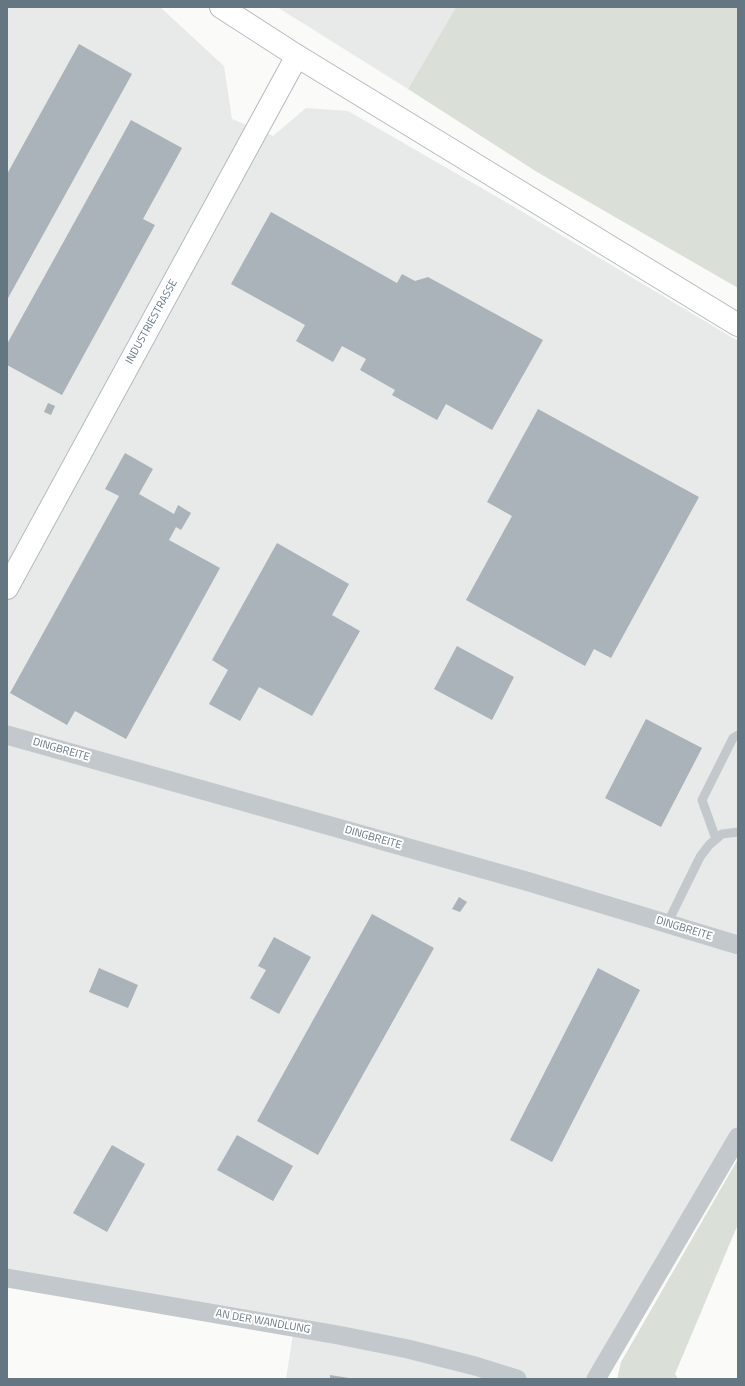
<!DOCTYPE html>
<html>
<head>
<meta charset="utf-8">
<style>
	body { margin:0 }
	#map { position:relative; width:745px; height:1386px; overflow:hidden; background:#fafaf8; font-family:"Titillium Web",sans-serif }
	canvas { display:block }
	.frame { position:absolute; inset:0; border:8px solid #657683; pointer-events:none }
</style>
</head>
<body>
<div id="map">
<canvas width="745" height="1386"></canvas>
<div class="frame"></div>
</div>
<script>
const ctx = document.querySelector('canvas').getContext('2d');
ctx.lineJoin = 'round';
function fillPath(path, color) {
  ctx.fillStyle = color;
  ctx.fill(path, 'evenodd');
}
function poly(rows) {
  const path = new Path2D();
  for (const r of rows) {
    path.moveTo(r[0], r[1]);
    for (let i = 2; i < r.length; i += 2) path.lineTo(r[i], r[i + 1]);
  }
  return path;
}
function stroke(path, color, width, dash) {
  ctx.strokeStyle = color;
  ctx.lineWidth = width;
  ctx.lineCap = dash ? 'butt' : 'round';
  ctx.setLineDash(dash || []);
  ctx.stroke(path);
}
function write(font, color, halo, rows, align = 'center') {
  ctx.font = font + ' "Titillium Web",sans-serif';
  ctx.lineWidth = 4;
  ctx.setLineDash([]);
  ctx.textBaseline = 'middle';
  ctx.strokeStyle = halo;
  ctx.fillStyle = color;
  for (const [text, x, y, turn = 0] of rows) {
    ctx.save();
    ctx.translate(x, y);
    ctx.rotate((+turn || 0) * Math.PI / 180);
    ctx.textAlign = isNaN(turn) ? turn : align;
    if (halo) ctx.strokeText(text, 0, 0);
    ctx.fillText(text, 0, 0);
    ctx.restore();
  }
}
const built = poly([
	[7,7,160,7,224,66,232,119,273,136,306,108,348,111,518,209,738,341,738,1137,596,1379,286,1379,294,1328,7,1278],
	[277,7,456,7,408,89]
]);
const green = poly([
	[456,7,738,7,738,288,537,172,408,89],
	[738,1159,738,1224,675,1374,678,1379,617,1379,621,1362]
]);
const building = poly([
	[79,44,132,74,7,300,7,174],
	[131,120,182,148,143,219,155,225,62,395,7,365,7,344],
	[271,212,397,283,402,274,415,281,428,277,543,340,492,430,446,404,437,420,392,395,395,390,360,370,366,359,342,346,333,362,296,341,305,325,231,284],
	[48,403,55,406,51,415,44,412],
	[538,409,699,497,611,658,594,649,585,666,466,600,512,516,487,502],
	[125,453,153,469,139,494,174,514,178,505,191,513,181,530,176,527,169,540,220,568,126,739,75,711,67,725,10,693,119,496,105,489],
	[277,543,349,584,332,615,360,631,312,716,259,687,240,721,209,704,228,670,212,660],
	[457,646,514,677,492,720,434,689],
	[646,719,702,748,661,827,605,798],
	[459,897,467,902,460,912,452,909],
	[372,914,434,948,318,1155,257,1121],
	[274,937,311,957,279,1014,250,998,266,970,258,966],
	[99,968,138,985,128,1008,89,992],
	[598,968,640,990,552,1162,510,1140],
	[237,1135,293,1166,273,1201,217,1170],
	[112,1145,145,1164,107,1232,73,1213],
	[330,1375,349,1378,349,1379,330,1379]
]);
const lane = poly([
	[716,839,702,800,733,738,738,735],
	[667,924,700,857,709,845,722,834,738,832]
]);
const street = poly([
	[7,735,526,881,738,945],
	[7,1278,338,1335,408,1349,475,1366,517,1379],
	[596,1379,738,1137]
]);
const secondary = poly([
	[7,588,297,56]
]);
const primary = poly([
	[221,7,297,56,738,325]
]);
const streetNames = [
	["INDUSTRIESTRASSE",152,322,-61],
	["DINGBREITE",61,750,16],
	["DINGBREITE",373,838,16],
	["DINGBREITE",684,929,17],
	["AN DER WANDLUNG",263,1322,10]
];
fillPath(built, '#e8e9e9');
fillPath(green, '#dadfd7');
fillPath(building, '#aab3b9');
stroke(secondary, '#b3babf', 24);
stroke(primary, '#b5babe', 24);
stroke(lane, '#c3c8cc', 9);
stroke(street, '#c3c8cc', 19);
stroke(secondary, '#fff', 22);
stroke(primary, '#fff', 22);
write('11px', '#657683', '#fff', streetNames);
</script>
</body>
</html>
